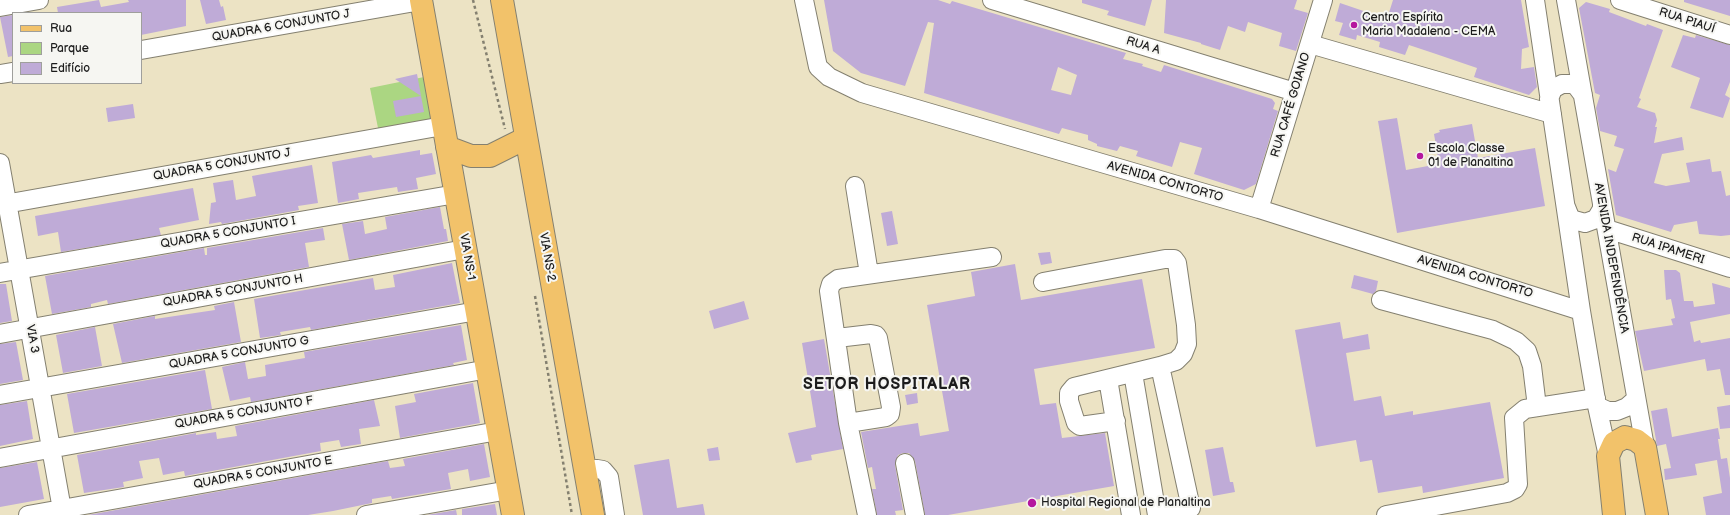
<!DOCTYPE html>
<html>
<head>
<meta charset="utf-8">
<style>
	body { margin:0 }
	#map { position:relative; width:1730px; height:515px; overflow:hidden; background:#ece3c4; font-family:"Balsamiq Sans",sans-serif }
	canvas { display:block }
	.legend { position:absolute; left:12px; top:12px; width:130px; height:72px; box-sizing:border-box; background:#f6f6f2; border:1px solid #9f9f9c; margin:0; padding:5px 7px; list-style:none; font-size:12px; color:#1c1c1c }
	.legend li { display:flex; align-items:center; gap:8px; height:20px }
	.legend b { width:20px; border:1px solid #9f9f9c }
</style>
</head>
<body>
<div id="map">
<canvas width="1730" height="515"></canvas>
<ul class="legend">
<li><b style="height:5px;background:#f2c26a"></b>Rua</li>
<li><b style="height:11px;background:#abd682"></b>Parque</li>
<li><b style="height:11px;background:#bfabd7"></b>Edifício</li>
</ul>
</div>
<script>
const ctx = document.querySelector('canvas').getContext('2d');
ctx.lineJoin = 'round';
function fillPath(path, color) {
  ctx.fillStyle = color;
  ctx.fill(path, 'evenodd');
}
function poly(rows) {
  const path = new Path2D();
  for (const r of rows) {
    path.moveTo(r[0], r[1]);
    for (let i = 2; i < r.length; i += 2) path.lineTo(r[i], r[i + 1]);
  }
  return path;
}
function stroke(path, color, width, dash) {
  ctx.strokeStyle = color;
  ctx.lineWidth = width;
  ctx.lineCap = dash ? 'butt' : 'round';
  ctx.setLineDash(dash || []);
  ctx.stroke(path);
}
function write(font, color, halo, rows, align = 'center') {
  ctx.font = font + ' "Balsamiq Sans",sans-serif';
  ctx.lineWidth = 4;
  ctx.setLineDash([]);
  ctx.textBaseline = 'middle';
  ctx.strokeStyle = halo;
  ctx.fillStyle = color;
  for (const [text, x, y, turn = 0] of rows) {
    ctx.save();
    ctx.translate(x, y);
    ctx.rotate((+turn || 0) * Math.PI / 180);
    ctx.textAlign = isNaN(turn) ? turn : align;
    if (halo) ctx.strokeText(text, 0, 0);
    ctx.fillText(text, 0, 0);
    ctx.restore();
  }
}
const green = poly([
	[429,76,437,121,379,133,370,88]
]);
const building = poly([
	[99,0,101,7,129,2,128,0,186,0,186,26,141,35,141,13,58,13,57,7],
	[200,0,219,0,221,7,223,6,226,20,206,24],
	[824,0,938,0,950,4,952,1,1126,53,1123,59,1143,64,1142,66,1161,72,1164,65,1272,99,1275,103,1273,109,1278,111,1256,184,1244,190,1194,174,1202,148,1180,142,1172,167,1136,156,1138,151,1120,146,1117,151,1097,146,1097,144,1088,140,1088,135,1062,128,1059,134,924,93,934,23,928,22,905,86,861,73,833,51],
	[1058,67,1077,75,1071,95,1051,90],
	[1082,0,1152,0,1145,26,1107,15,1109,11,1082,3],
	[1166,0,1297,0,1294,9,1308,13,1296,51,1279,46,1282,33,1248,22,1245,32,1228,26,1220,50,1201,44,1201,43,1164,33],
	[1393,0,1521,0,1529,47,1522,49,1521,69,1534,67,1537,87,1529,95,1474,77,1477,68,1436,54,1409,45,1405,55,1379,47,1380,42,1357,35,1356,40,1339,35,1343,23,1335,21,1340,3,1387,19],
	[1684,0,1730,0,1730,16,1684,2],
	[1586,2,1610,9,1609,12,1646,26,1647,24,1663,30,1639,98,1641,99,1637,107,1655,113,1657,120,1655,127,1657,127,1654,143,1682,137,1684,150,1662,154,1654,183,1666,186,1690,182,1686,163,1710,159,1712,172,1721,171,1726,196,1730,195,1730,235,1721,236,1699,234,1697,221,1674,225,1671,232,1616,215,1608,169,1616,172,1624,149,1614,146,1617,136,1600,131,1596,108,1600,95,1595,93,1579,8],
	[13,15,13,56,8,57,0,17],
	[1683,35,1695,38,1696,35,1730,45,1730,82,1725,95,1730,98,1723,118,1690,108,1700,78,1671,67],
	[417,74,424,112,396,117,393,101,421,96,395,79],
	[133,104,135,118,108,122,106,108],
	[1397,118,1406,170,1439,164,1434,134,1440,132,1439,130,1472,124,1478,158,1535,148,1545,206,1397,233,1378,121],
	[420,150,420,155,432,153,436,174,416,178,418,189,398,192,397,187,358,193,359,199,338,203,332,162,371,155,373,158],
	[312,165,318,203,298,206,299,210,294,211,222,224,221,222,209,224,211,203,216,202,213,183,233,180,236,200,256,196,252,176],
	[193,188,199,220,159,228,161,235,61,252,58,232,38,236,35,216],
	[440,207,444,229,446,229,448,241,349,260,342,224,363,221,365,234,387,229,385,217],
	[892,211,898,244,887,246,881,213],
	[323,228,325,240,305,243,309,267,108,304,107,300,91,304,91,307,52,314,45,276,204,248,205,255,207,255,207,248],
	[1050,252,1052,263,1041,265,1038,253],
	[452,263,460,303,311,330,310,327,280,332,281,335,260,338,254,299,373,278,375,290,395,287,393,275],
	[1015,264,1021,300,1142,279,1155,348,1034,369,1040,405,1056,403,1062,438,1105,433,1114,486,948,515,925,515,915,461,909,453,903,453,898,455,895,465,903,510,895,511,896,515,877,515,872,489,876,489,872,467,868,468,861,432,918,423,920,436,949,431,927,305,975,296,971,272],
	[1664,270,1676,270,1680,273,1684,301,1693,301,1694,307,1715,304,1712,283,1730,288,1730,314,1690,322,1694,342,1700,340,1701,343,1730,338,1730,395,1725,395,1720,369,1707,371,1705,359,1644,371,1635,331,1673,325,1671,319,1675,318,1671,299,1666,300],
	[1354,275,1378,281,1376,291,1373,294,1351,288],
	[0,284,6,284,12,321,0,323],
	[744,301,749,319,714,329,709,311],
	[234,302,241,342,122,363,113,324,155,316,155,319,215,310,214,306],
	[1340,322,1343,339,1368,334,1370,349,1346,353,1354,401,1381,396,1385,416,1413,411,1413,415,1490,402,1504,478,1423,493,1422,486,1378,493,1372,460,1360,462,1356,440,1316,447,1295,330],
	[461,325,467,360,453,363,454,365,251,402,250,397,230,401,222,367,245,362,248,379,266,376,265,365,305,358,304,352],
	[95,327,102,366,63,373,56,335],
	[824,339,843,449,811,455,812,460,796,463,788,433,816,427,802,343],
	[16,342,23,380,0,384,0,344],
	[205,370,212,409,74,433,67,394],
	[473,383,480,423,400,438,395,406,416,402,414,394],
	[917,393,918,403,907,405,905,395],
	[374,400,380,426,359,429,361,444,341,447,339,440,320,443,321,451,185,476,184,471,163,475,159,458,139,461,143,478,123,482,124,487,84,493,77,455,196,433,196,435,216,432,217,439,237,436,235,426],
	[27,401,33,439,0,446,0,405],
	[1730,405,1730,428,1720,429,1717,407],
	[1667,408,1672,437,1718,428,1720,439,1718,439,1721,459,1727,458,1730,478,1730,515,1706,515,1703,497,1722,493,1717,460,1695,464,1697,475,1665,480,1664,469,1671,468,1666,444,1657,446,1651,411],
	[484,444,490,477,470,481,468,469,448,473,451,489,392,499,391,496,372,499,372,503,333,511,308,515,88,515,388,461,390,468,405,466,403,459],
	[718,447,720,460,709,461,707,449],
	[1223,447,1230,482,1233,482,1235,492,1213,496,1205,450],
	[669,459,677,508,703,504,705,515,643,515,634,465],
	[37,462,44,499,0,507,0,468],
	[495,504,497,515,462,515,462,509],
	[456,510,457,515,427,515]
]);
const path = poly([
	[473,0,505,129],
	[535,296,572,515]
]);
const minor = poly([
	[804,0,818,67,829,77,862,93,1259,209,1581,311],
	[992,0,1295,92],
	[1535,0,1581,311,1597,406,1608,456],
	[1566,0,1645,447],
	[1620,0,1730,35],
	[0,7,39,0],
	[1310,44,1552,114],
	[141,50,421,1],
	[0,74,13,72],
	[1549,99,1553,89,1562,84,1573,84,1577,87,1583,95],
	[0,163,63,515],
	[855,186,869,274],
	[0,205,443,126],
	[1566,207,1570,217,1574,220,1585,223,1596,219,1602,209,1602,203],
	[1259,209,1323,0],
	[1607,229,1730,268],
	[0,273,456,194],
	[1043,282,1165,259,1174,259,1177,263,1186,325,1187,344,1183,354,1176,361,1160,366,1074,387,1069,393,1069,401,1076,423,1080,426,1116,421],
	[1381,300,1493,330,1516,341,1527,351,1532,366,1537,407],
	[0,334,465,249],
	[837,338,871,334,876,335,878,338,891,407,890,414,886,417,848,423,829,291,831,284,838,279,992,257],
	[1133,373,1157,515],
	[1108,379,1131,515],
	[0,395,477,311],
	[1597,406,1608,411,1617,411,1627,407,1636,399],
	[848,423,867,515],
	[0,458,488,369],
	[905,463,915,515],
	[585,471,597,469,603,470,609,477,615,515],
	[28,515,498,431],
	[366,515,509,490],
	[1157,515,1191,508,1160,366],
	[1386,515,1507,493,1515,489,1518,484,1514,418,1525,409,1596,398]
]);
const major = poly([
	[421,0,513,515],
	[502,0,593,515],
	[447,147,471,156,490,156,526,138],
	[1614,515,1608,456,1614,443,1625,437,1636,440,1645,447,1657,515]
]);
const markers = [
	[1354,25,4,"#b5179e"],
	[1420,156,4,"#b5179e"],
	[1032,503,5,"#b5179e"]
];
const poiNames = [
	["Centro Espírita",1362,18],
	["Maria Madalena - CEMA",1362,32],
	["Escola Classe",1428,149],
	["01 de Planaltina",1428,163],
	["Hospital Regional de Planaltina",1041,503]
];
const streetNames = [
	["RUA PIAUÍ",1687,21,18],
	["QUADRA 6 CONJUNTO J",281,26,-10],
	["RUA A",1143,46,17],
	["RUA CAFÉ GOIANO",1291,105,-73],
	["QUADRA 5 CONJUNTO J",222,165,-10],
	["AVENIDA CONTORTO",1165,182,16],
	["QUADRA 5 CONJUNTO I",228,233,-10],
	["RUA IPAMERI",1668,249,18],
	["VIA NS-1",467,257,80],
	["VIA NS-2",547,257,80],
	["AVENIDA INDEPENDÊNCIA",1611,258,80],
	["AVENIDA CONTORTO",1475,277,17],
	["QUADRA 5 CONJUNTO H",233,291,-10],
	["VIA 3",32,339,80],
	["QUADRA 5 CONJUNTO G",239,353,-10],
	["QUADRA 5 CONJUNTO F",244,413,-10],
	["QUADRA 5 CONJUNTO E",263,473,-10]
];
const districtNames = [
	["SETOR HOSPITALAR",887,385]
];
fillPath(green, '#abd682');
fillPath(building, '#bfabd7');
stroke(minor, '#848070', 20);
stroke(major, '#848070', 24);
stroke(path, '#848070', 2.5, [3, 3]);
stroke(minor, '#fff', 18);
stroke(major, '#f2c26a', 22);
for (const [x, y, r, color] of markers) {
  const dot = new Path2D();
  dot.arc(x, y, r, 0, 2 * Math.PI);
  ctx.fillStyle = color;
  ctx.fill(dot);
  stroke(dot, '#f6f6f2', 1.5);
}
write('12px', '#1c1c1c', '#f6f6f2', poiNames, 'left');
write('12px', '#1c1c1c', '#f6f6f2', streetNames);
ctx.letterSpacing = '1px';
write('bold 16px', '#1c1c1c', '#f6f6f2', districtNames);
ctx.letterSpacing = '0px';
</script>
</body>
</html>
